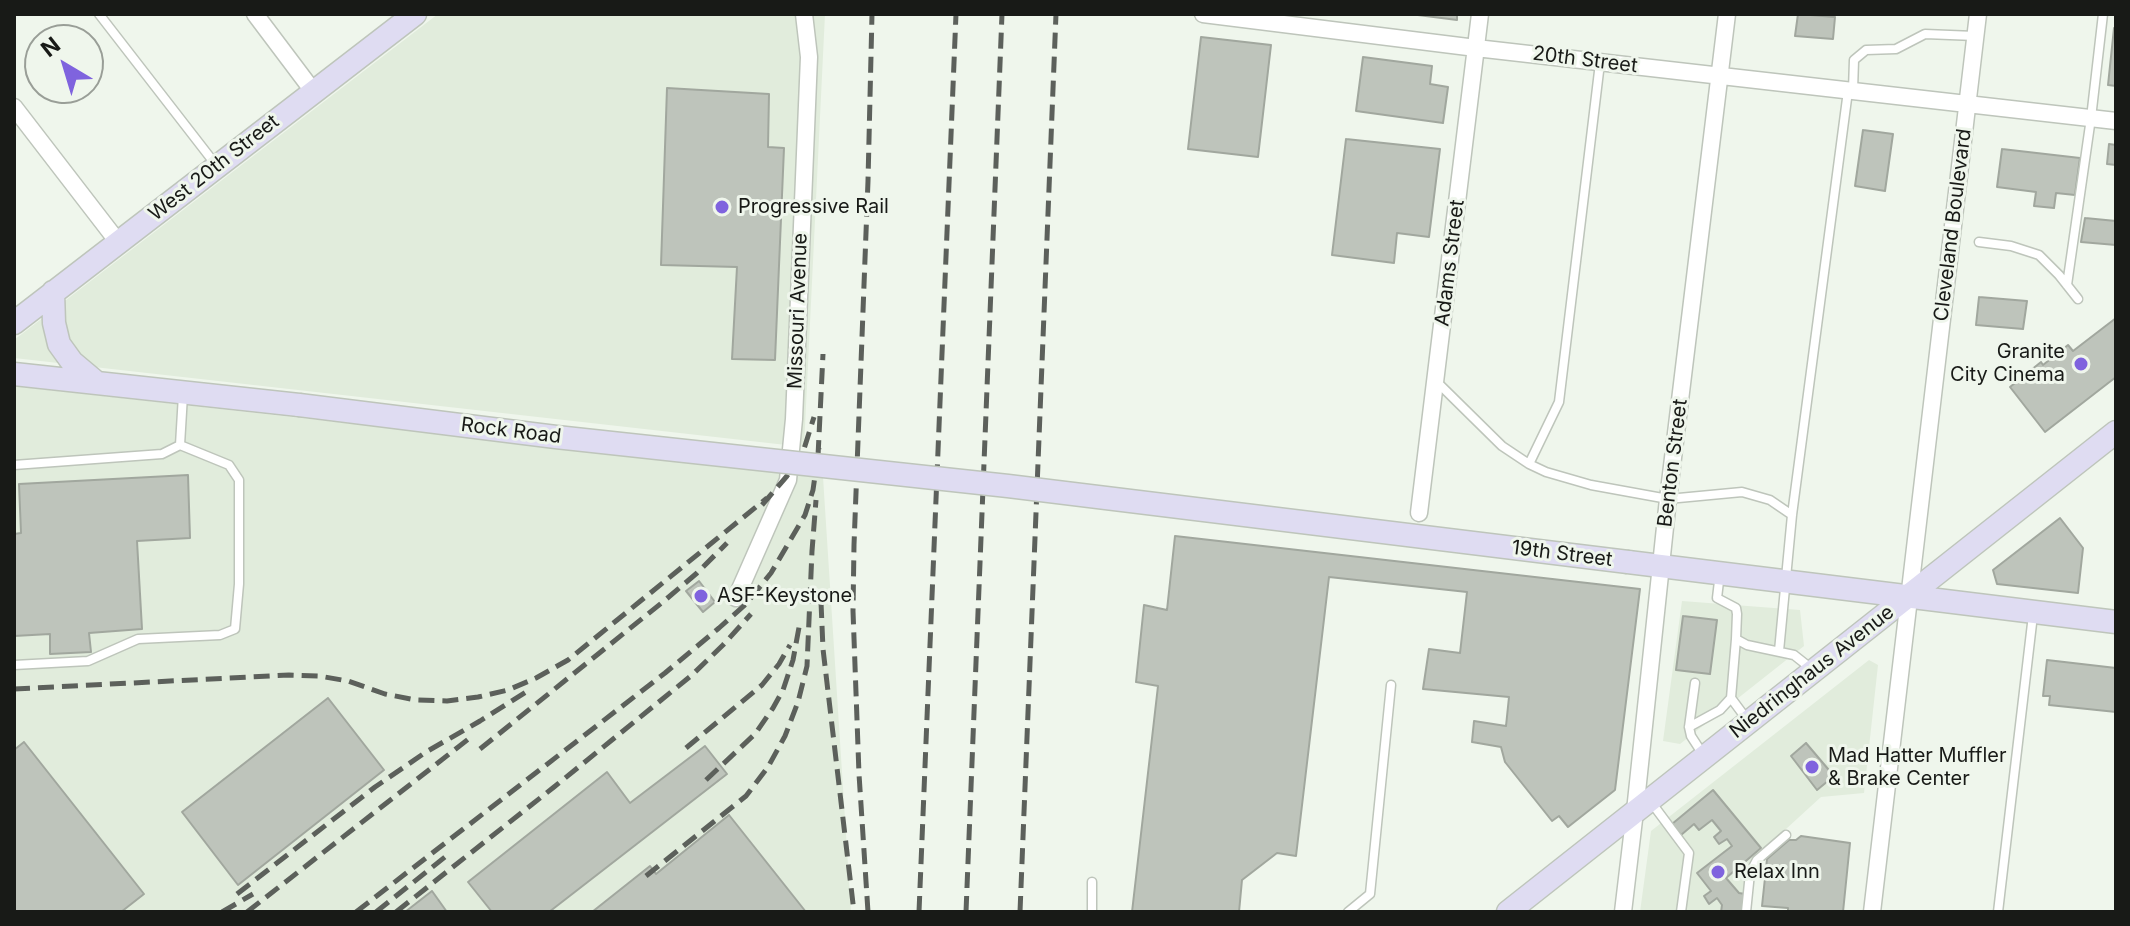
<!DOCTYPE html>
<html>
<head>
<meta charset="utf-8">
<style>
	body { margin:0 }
	#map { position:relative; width:2130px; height:926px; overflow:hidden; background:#eff6ec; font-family:Inter,sans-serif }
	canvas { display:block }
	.frame { position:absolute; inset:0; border:16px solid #181a17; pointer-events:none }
	.north { position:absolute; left:24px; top:24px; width:80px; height:80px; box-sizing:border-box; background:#eff6ec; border:2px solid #999e97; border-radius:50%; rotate:322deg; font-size:22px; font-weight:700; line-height:32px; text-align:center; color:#181a17 }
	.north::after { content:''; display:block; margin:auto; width:28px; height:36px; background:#7f63de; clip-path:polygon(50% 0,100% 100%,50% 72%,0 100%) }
</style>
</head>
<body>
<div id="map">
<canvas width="2130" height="926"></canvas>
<div class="frame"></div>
<div class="north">N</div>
</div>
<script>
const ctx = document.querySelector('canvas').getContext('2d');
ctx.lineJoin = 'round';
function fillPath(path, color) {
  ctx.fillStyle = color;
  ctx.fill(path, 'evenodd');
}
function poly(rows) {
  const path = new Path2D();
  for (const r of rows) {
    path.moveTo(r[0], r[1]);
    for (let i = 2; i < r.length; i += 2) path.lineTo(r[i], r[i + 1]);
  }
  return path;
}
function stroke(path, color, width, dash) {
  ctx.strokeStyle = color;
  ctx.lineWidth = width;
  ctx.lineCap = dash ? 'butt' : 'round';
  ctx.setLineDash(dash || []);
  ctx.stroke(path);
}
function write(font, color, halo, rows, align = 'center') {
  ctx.font = font + ' Inter,sans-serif';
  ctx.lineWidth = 6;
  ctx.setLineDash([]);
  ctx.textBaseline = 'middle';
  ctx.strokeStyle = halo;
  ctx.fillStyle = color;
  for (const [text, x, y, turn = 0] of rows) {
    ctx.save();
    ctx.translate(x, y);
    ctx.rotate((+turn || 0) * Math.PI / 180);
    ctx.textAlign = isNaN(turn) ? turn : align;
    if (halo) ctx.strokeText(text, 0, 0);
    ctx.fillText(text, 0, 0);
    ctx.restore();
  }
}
const built = poly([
	[438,14,825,14,804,447,14,358,14,340],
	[14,386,776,471,823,477,851,912,14,912],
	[1682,601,1800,610,1804,646,1680,744,1663,741],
	[1869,660,1878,665,1864,793,1821,797,1763,850,1750,868,1745,912,1640,912,1651,831]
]);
const building = poly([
	[1410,14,1457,14,1457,20,1410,14],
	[1798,14,1835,17,1833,39,1795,36,1798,14],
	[2114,28,2116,28,2116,86,2108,85,2114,28],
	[1201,37,1271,45,1258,157,1188,149,1201,37],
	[1363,57,1432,66,1430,84,1448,87,1443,123,1356,111,1363,57],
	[667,88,769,94,768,147,784,148,775,360,732,359,737,267,661,265,667,88],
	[1863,130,1893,134,1885,191,1855,186,1863,130],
	[1346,139,1440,149,1429,237,1397,233,1394,263,1332,255,1346,139],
	[2109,144,2116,145,2116,165,2107,164,2109,144],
	[2002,149,2080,158,2075,195,2056,193,2054,208,2034,206,2036,192,1997,187,2002,149],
	[2085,218,2116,221,2116,245,2081,242,2085,218],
	[1979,297,2027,301,2023,329,1976,325,1979,297],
	[2116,318,2116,377,2045,432,2010,387,2041,362,2043,365,2068,345,2073,351,2116,318],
	[188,475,190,538,137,541,142,629,89,633,91,652,50,654,50,634,14,636,14,534,21,533,19,484,188,475],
	[2060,518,2083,548,2078,593,1997,584,1993,570,2060,518],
	[1175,536,1640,589,1615,790,1568,827,1559,816,1552,821,1505,762,1501,747,1472,742,1474,721,1506,726,1509,697,1423,689,1429,649,1460,653,1467,592,1329,577,1296,856,1277,853,1242,880,1239,912,1132,912,1158,686,1136,682,1144,605,1167,610,1175,536],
	[699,581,715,602,703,612,686,591,699,581],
	[1683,616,1717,620,1710,674,1676,670,1683,616],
	[2047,660,2116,668,2116,712,2049,705,2050,696,2043,696,2047,660],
	[328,698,384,770,238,885,182,812,328,698],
	[24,742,144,894,121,912,14,912,14,750,24,742],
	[1806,743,1834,776,1817,790,1791,756,1806,743],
	[705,746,727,774,549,912,492,912,468,882,607,772,630,803,705,746],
	[1713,790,1761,848,1726,878,1739,893,1745,894,1743,912,1721,912,1722,905,1717,898,1709,904,1704,896,1711,891,1697,873,1732,846,1727,839,1719,844,1714,837,1721,831,1712,820,1699,830,1694,824,1681,835,1672,824,1713,790],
	[729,815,806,912,592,912,650,866,656,874,729,815],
	[1801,836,1850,843,1843,912,1788,912,1788,908,1762,906,1767,859,1789,840,1796,840,1801,836],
	[432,891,447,912,405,912,432,891]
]);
const lane = poly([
	[99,14,216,165],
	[1853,90,1854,60,1866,50,1896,49,1925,34,1975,36],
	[1979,242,2011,246,2039,255,2059,275,2078,299],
	[2067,285,2091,118,2103,14],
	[1436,381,1502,446,1529,464,1546,472,1591,485,1668,499,1742,492,1770,500,1792,515],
	[1529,464,1559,402,1600,63],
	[14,465,162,454,180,445,183,395],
	[1720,573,1717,598,1736,608,1737,614,1736,639,1747,645,1794,655,1813,670],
	[1736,639,1731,698,1748,721],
	[1779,651,1792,515,1848,91],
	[14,665,88,661,138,639,220,635,235,629,239,584,239,480,229,465,180,445],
	[1695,683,1689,727,1691,736,1704,756],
	[1689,727,1720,710,1731,698],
	[1651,802,1689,853,1681,912],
	[1092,912,1092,882],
	[1348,912,1370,894,1391,685],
	[1746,912,1750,873,1757,860,1786,835],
	[1998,912,2033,615]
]);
const street = poly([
	[255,14,313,91],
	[1203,14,1476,48,2116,121],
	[14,107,118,242],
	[1419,513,1480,14],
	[736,598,788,480,794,419,809,57,804,14],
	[1623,912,1635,811,1668,499,1727,14],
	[1872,912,1978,14]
]);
const secondary = poly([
	[53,292,54,323,59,344,72,362,97,383],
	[14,323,415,14],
	[14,374,299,405],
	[1628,562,2116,622],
	[1508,912,2116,432]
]);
const rail = poly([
	[818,456,823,354],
	[762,505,787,476,804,449,814,417],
	[821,602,823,649,854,912],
	[14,689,289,675,319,676,348,681,385,694,416,700,447,701,478,697,508,690,536,678,568,660,767,498],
	[686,748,762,685,779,664,790,645],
	[480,749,664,601,697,573,727,543],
	[706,780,755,734,773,708,783,690,793,660,800,622],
	[646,876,746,796,768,767,785,736,798,702,807,666,812,551,816,500],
	[237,894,375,787,426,752,480,721,529,690],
	[222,912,253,894],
	[247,912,471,737],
	[356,912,665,673,719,628,746,604,771,573,805,515,813,490,819,448],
	[376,912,445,857],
	[396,912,554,787,692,675,723,645,751,614],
	[868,912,859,774,853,611,854,545,868,181,872,14],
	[919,912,956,14],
	[966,912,1002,14],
	[1020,912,1056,14]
]);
const secondaryBridge = poly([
	[299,405,556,437,1008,486,1628,562]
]);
const markers = [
	[722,207,8,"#7f63de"],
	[2081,364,8,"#7f63de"],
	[701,596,8,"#7f63de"],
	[1812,767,8,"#7f63de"],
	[1718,872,8,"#7f63de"]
];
const streetNames = [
	["20th Street",1585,60,7],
	["West 20th Street",214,168,-38],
	["Cleveland Boulevard",1953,225,-83],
	["Adams Street",1450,263,-83],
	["Missouri Avenue",798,311,-88],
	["Rock Road",511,431,7],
	["Benton Street",1673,463,-83],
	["19th Street",1562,554,7],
	["Niedringhaus Avenue",1812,672,-38]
];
const poiNames = [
	["Progressive Rail",738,207],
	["Granite",2065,352,"right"],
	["City Cinema",2065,375,"right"],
	["ASF-Keystone",717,596],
	["Mad Hatter Muffler",1828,756],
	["& Brake Center",1828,779],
	["Relax Inn",1734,872]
];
fillPath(built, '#e1ecdc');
fillPath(building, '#bec4bb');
stroke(building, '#a1a79e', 2);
stroke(lane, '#bec5bb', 11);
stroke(street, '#bec5bb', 19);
stroke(secondary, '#bec5bb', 25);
stroke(lane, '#fff', 8);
stroke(street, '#fff', 16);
stroke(secondary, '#dfdcf2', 22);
stroke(rail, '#5c605b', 5, [16, 8]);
stroke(secondaryBridge, '#bec5bb', 25, []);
stroke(secondaryBridge, '#dfdcf2', 22);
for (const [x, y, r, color] of markers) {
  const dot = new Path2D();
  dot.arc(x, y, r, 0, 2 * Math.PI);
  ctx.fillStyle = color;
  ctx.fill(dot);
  stroke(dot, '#eff6ec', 3);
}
write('20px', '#181a17', '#eff6ec', streetNames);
write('20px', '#181a17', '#eff6ec', poiNames, 'left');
</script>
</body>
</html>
